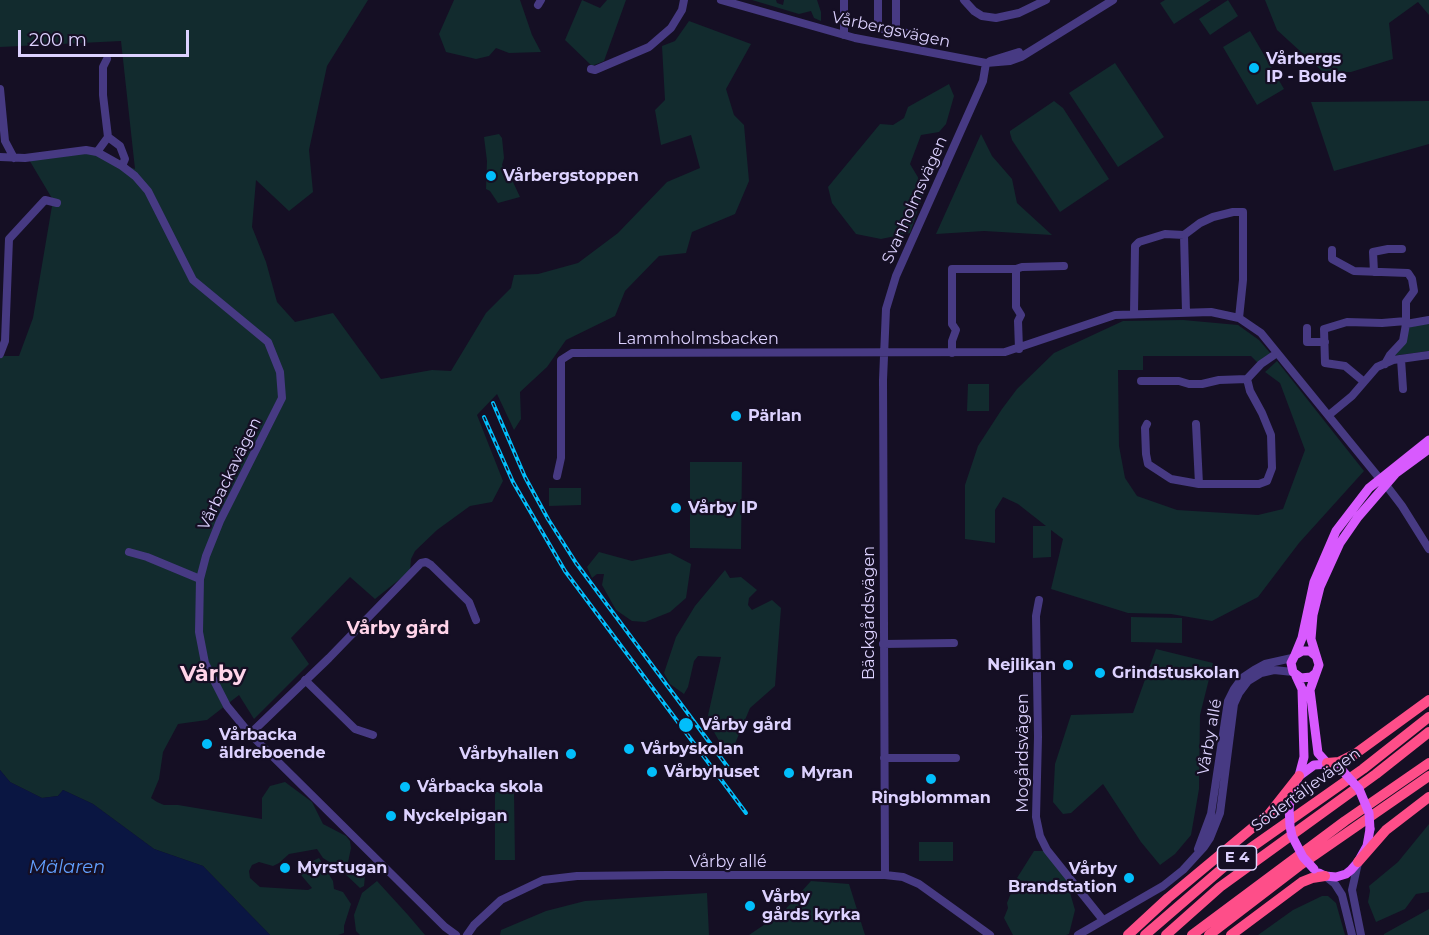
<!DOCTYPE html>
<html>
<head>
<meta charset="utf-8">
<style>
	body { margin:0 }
	#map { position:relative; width:1429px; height:935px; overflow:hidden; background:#150f24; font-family:Montserrat,sans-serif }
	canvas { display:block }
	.scale { position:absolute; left:18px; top:30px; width:171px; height:27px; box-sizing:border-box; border:3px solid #ddd2ff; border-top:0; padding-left:8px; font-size:18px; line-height:21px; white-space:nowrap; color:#ddd2ff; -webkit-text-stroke:4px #150f24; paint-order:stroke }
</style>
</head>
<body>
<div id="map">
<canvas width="1429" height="935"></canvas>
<div class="scale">200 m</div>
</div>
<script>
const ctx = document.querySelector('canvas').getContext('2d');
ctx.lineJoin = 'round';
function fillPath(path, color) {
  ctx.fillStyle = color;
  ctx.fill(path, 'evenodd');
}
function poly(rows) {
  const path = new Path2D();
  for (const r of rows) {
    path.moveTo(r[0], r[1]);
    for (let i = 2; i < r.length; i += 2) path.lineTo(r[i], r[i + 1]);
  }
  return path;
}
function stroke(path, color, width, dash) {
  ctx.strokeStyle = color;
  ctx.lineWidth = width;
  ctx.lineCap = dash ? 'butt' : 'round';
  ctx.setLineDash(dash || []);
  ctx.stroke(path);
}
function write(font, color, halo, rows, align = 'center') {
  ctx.font = font + ' Montserrat,sans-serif';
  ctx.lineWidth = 4.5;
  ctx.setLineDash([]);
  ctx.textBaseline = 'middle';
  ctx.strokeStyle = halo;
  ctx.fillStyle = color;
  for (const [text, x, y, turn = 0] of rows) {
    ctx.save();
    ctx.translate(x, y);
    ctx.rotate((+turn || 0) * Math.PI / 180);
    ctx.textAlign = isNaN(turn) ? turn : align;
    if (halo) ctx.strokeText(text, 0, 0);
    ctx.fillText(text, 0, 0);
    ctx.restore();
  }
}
const green = poly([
	[0,0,368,0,327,66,309,150,313,192,289,211,256,180,252,227,266,262,277,302,295,322,333,313,381,379,432,370,451,371,486,313,511,288,514,275,538,274,578,263,618,233,667,182,700,168,691,135,661,145,655,110,665,100,662,46,675,41,689,21,751,44,726,89,734,115,744,125,749,181,735,214,692,232,686,253,659,256,625,291,615,316,566,340,547,367,520,392,521,419,514,430,497,394,477,415,503,481,492,502,470,506,437,530,415,551,411,559,410,571,375,599,350,577,291,638,309,664,254,719,239,695,207,720,178,724,163,752,159,779,151,798,157,802,164,805,178,805,262,819,262,798,270,786,285,782,312,802,323,824,346,836,350,841,351,848,347,867,360,863,366,865,364,886,360,888,339,868,323,858,317,849,289,854,279,863,273,866,259,862,252,865,249,871,250,878,260,887,308,890,312,888,296,869,319,858,333,881,334,889,343,892,351,904,344,926,344,933,338,935,270,935,203,866,154,849,93,804,63,790,58,796,42,798,10,782,0,770,0,356,19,356,33,318,53,200,28,158,87,151,135,169,121,41,0,47],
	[454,0,520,0,532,35,541,52,509,53,496,48,489,56,476,59,446,52,439,34],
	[582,0,600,8,607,0,626,0,604,61,592,66,565,40],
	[752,0,776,0,777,3,783,5,784,0,817,0,821,12,821,21,814,18,811,11,799,14],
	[1165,0,1211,0,1174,24,1160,3],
	[1228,0,1238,16,1210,35,1199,19],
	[1265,0,1429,0,1429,15,1418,2,1389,23,1393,59,1351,72,1323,72,1277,30],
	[1250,31,1284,89,1257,105,1223,47],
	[1115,63,1164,137,1118,167,1069,93],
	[949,84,954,96,946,124,939,132,921,135,910,164,925,189,910,233,881,239,856,234,832,203,828,187,880,124,893,125,904,118,908,107],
	[1054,101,1063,108,1109,179,1060,212,1012,140,1010,133,1010,131],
	[1429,101,1429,144,1334,171,1311,102],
	[499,134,502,138,504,158,502,165,505,173,513,182,520,197,498,203,490,191,486,189,487,161,484,137],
	[981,134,992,156,1012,179,1017,203,1052,235,984,231,936,234],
	[1183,320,1238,325,1259,340,1271,354,1258,363,1251,356,1143,356,1143,370,1118,370,1119,446,1125,478,1137,496,1177,510,1258,515,1283,509,1305,450,1280,383,1265,372,1277,361,1364,471,1299,543,1258,597,1212,621,1171,614,1128,613,1051,589,1063,539,1051,530,1051,557,1033,558,1033,526,1046,526,1018,504,1003,497,995,510,995,543,965,539,965,485,978,446,1002,409,1017,389,1054,353,1123,321],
	[1429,322,1429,351,1391,356,1408,326],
	[968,384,989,384,989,411,967,411],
	[690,462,742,462,741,549,690,548],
	[549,488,581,488,581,505,549,506],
	[599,552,632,561,670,553,691,564,686,598,670,612,645,622,632,621,616,610,602,585,604,574,597,574,592,578,587,567],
	[725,570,730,578,741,577,757,590,749,598,748,605,752,610,772,600,781,608,775,686,750,708,734,746,725,751,707,720,721,657,698,656,694,661,688,687,684,694,670,684,664,673,676,637,695,606],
	[1131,617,1182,618,1182,643,1131,642],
	[1156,649,1213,663,1200,715,1199,789,1191,835,1175,854,1160,865,1141,842,1103,784,1071,813,1063,814,1053,802,1055,764,1071,715,1133,713],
	[495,792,514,792,515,860,495,860],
	[1429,824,1429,892,1416,894,1405,909,1376,922,1368,902,1370,891,1369,886,1398,862],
	[919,842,953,842,953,861,919,861],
	[1034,851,1044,851,1066,879,1075,910,1069,934,1066,935,1013,935,1004,918,1008,908,1007,903,1017,878],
	[377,881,408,915,425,935,360,935,356,931,354,915,362,893],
	[811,881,849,884,865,935,749,935,783,912],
	[707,893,709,935,500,935,501,930,546,911,585,901],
	[1322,896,1328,896,1336,903,1345,935,1258,935,1293,910],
	[1429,909,1429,935,1384,935,1384,934]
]);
const water = poly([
	[0,770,10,782,42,798,58,796,63,790,93,804,154,849,203,866,270,935,0,935]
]);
const minor = poly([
	[721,0,855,38,986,63,1010,61,1021,57,1113,0],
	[878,0,878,26,882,29,896,31,896,0],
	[964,0,974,11,982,16,996,18,1019,13,1046,0],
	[538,5,541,0],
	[896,31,912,34],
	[844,35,844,0],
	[990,61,1019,52],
	[591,69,595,70,649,47,671,28,682,10,684,0],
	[0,89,5,141,14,158],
	[108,137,120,146,125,159,122,166],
	[97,152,108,137,103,95,103,67,107,59],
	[0,157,25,158,86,150,97,152,122,166,135,176,148,191,193,280,268,342,280,372,282,398,220,521,206,556,200,579,199,632,205,663,227,706,250,734,445,927,456,935],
	[1184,235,1186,312],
	[1332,250,1332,259,1354,271,1408,273,1412,279,1414,291,1406,302,1406,324],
	[1016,269,1016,307,1021,315,1018,321,1019,349],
	[1374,272,1373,252,1388,249,1402,249],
	[1134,313,1135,246,1139,242,1165,234,1184,235,1200,223,1213,217,1233,212,1243,212,1243,280,1239,318],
	[1307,328,1307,342,1325,342],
	[952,353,952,341,956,330,952,324,952,269,1016,269,1022,267,1064,266],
	[0,354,5,341,9,239,45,200,57,203],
	[1401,359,1403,389],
	[1385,364,1390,355,1403,341,1406,324,1429,320],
	[1141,381,1179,381,1189,384,1202,384,1219,380,1247,379],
	[1363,381,1345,366,1325,363,1324,329,1347,322,1382,323,1406,321],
	[1329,415,1352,396,1377,367,1393,360,1429,355],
	[1147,424,1145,428,1146,454,1148,464,1171,479,1199,484,1259,484,1267,481,1272,468,1271,435,1262,413,1250,391,1247,379,1261,364,1277,353],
	[1196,424,1199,484],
	[557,476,561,458,561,360,572,353,1005,352,1115,315,1211,312,1239,318,1261,333,1380,479],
	[1386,485,1402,506,1429,549],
	[129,552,147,557,200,579],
	[1039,600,1036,616,1038,737,1036,817,1040,836,1047,850,1103,920],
	[883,644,954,643],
	[305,680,355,729,373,735],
	[250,734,329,658,421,563,426,562,431,565,469,602,476,620],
	[884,758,956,758],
	[1198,849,1211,814,1228,701,1234,689,1242,678,1254,670,1265,664,1292,658],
	[1358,863,1352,890,1361,935],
	[885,875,883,380,886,309,896,276,983,81,986,63],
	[1325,876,1335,884,1342,895,1352,935],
	[467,935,474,925,501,900,543,880,577,876,667,875,885,875,903,877,919,884,990,935],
	[1078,935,1163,886,1183,870,1204,847,1210,838,1220,813,1234,704,1239,693,1248,681,1261,673,1274,670,1293,672]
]);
const major = poly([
	[1295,655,1302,638,1314,582,1336,531,1369,488,1429,440],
	[1316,673,1311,677,1301,678,1293,672,1291,663,1295,655,1302,651,1310,651,1316,656],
	[1296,676,1302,689,1304,757,1299,776],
	[1327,763,1318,753,1310,690,1319,665,1311,639,1313,615,1320,587,1340,543,1358,517,1396,473,1429,449],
	[1289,807,1293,788,1299,776,1314,765,1330,764],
	[1319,873,1325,876,1336,877,1346,874,1351,870,1358,862,1367,846,1370,829]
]);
const highway = poly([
	[1327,763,1339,762,1355,754,1429,700],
	[1358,862,1386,830,1429,797],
	[1128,935,1168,898,1269,814,1299,776],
	[1145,935,1225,866,1363,769,1429,717],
	[1166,935,1220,887,1376,774,1429,732],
	[1192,935,1345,821,1429,763],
	[1209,935,1299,866,1429,776],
	[1231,935,1302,882,1312,878,1325,876]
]);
const rail = poly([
	[493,403,525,477,548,519,576,563,730,770],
	[484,417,513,482,565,571,746,813]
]);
const majorBridge = poly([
	[1340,768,1359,789,1369,813,1370,829],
	[1289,807,1290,826,1292,836,1303,857,1314,869]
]);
const markers = [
	[1254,68,6,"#02befb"],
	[491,176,6,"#02befb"],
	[736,416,6,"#02befb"],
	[676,508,6,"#02befb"],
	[1068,665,6,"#02befb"],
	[1100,673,6,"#02befb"],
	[686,725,8,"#02befb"],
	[207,744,6,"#02befb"],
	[629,749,6,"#02befb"],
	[571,754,6,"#02befb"],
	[652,772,6,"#02befb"],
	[789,773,6,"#02befb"],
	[931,779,6,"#02befb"],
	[405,787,6,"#02befb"],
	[391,816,6,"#02befb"],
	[285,868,6,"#02befb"],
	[1129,878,6,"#02befb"],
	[750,906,6,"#02befb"]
];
const shields = [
	[1237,858,39]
];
const shieldNames = [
	["E 4",1237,858]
];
const streetNames = [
	["Vårbergsvägen",891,30,12],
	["Svanholmsvägen",915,200,-66],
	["Lammholmsbacken",698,339],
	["Vårbackavägen",230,474,-64],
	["Bäckgårdsvägen",869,613,-90],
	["Vårby allé",1210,737,-80],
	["Mogårdsvägen",1023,753,-90],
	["Södertäljevägen",1306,790,-36],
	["Vårby allé",728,862]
];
const poiNames = [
	["Vårbergs",1266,59],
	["IP - Boule",1266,77],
	["Vårbergstoppen",503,176],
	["Pärlan",748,416],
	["Vårby IP",688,508],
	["Nejlikan",1056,665,"right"],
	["Grindstuskolan",1112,673],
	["Vårby gård",700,725],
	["Vårbacka",219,735],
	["äldreboende",219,753],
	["Vårbyskolan",641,749],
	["Vårbyhallen",559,754,"right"],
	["Vårbyhuset",664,772],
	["Myran",801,773],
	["Vårbacka skola",417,787],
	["Ringblomman",931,798,"center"],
	["Nyckelpigan",403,816],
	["Myrstugan",297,868],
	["Vårby",1117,869,"right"],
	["Brandstation",1117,887,"right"],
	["Vårby",762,897],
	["gårds kyrka",762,915]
];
const neighbourhoodNames = [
	["Vårby gård",398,629]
];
const waterNames = [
	["Mälaren",67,868]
];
const districtNames = [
	["Vårby",213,675]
];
fillPath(green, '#122b2e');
fillPath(water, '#0a1642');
stroke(minor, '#473a83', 8);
stroke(major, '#d85afe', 9);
stroke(highway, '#fe4e89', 10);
stroke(rail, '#02befb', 4);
stroke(rail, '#150f24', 1.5, [4.5]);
stroke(majorBridge, '#d85afe', 9);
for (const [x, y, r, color] of markers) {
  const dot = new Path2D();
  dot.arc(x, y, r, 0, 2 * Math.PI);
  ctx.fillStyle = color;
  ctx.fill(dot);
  stroke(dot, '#150f24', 2);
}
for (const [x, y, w] of shields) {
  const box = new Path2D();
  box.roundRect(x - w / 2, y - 12, w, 24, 4.5);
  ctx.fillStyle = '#150f24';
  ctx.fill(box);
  stroke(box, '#ddd2ff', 1.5);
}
write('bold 15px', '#ddd2ff', null, shieldNames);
write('16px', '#ddd2ff', '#150f24', streetNames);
write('bold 16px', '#ddd2ff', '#150f24', poiNames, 'left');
write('bold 18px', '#ffd4e9', '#150f24', neighbourhoodNames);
write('italic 18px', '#619ffe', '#150f24', waterNames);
write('bold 22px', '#ffd4e9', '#150f24', districtNames);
</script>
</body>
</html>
